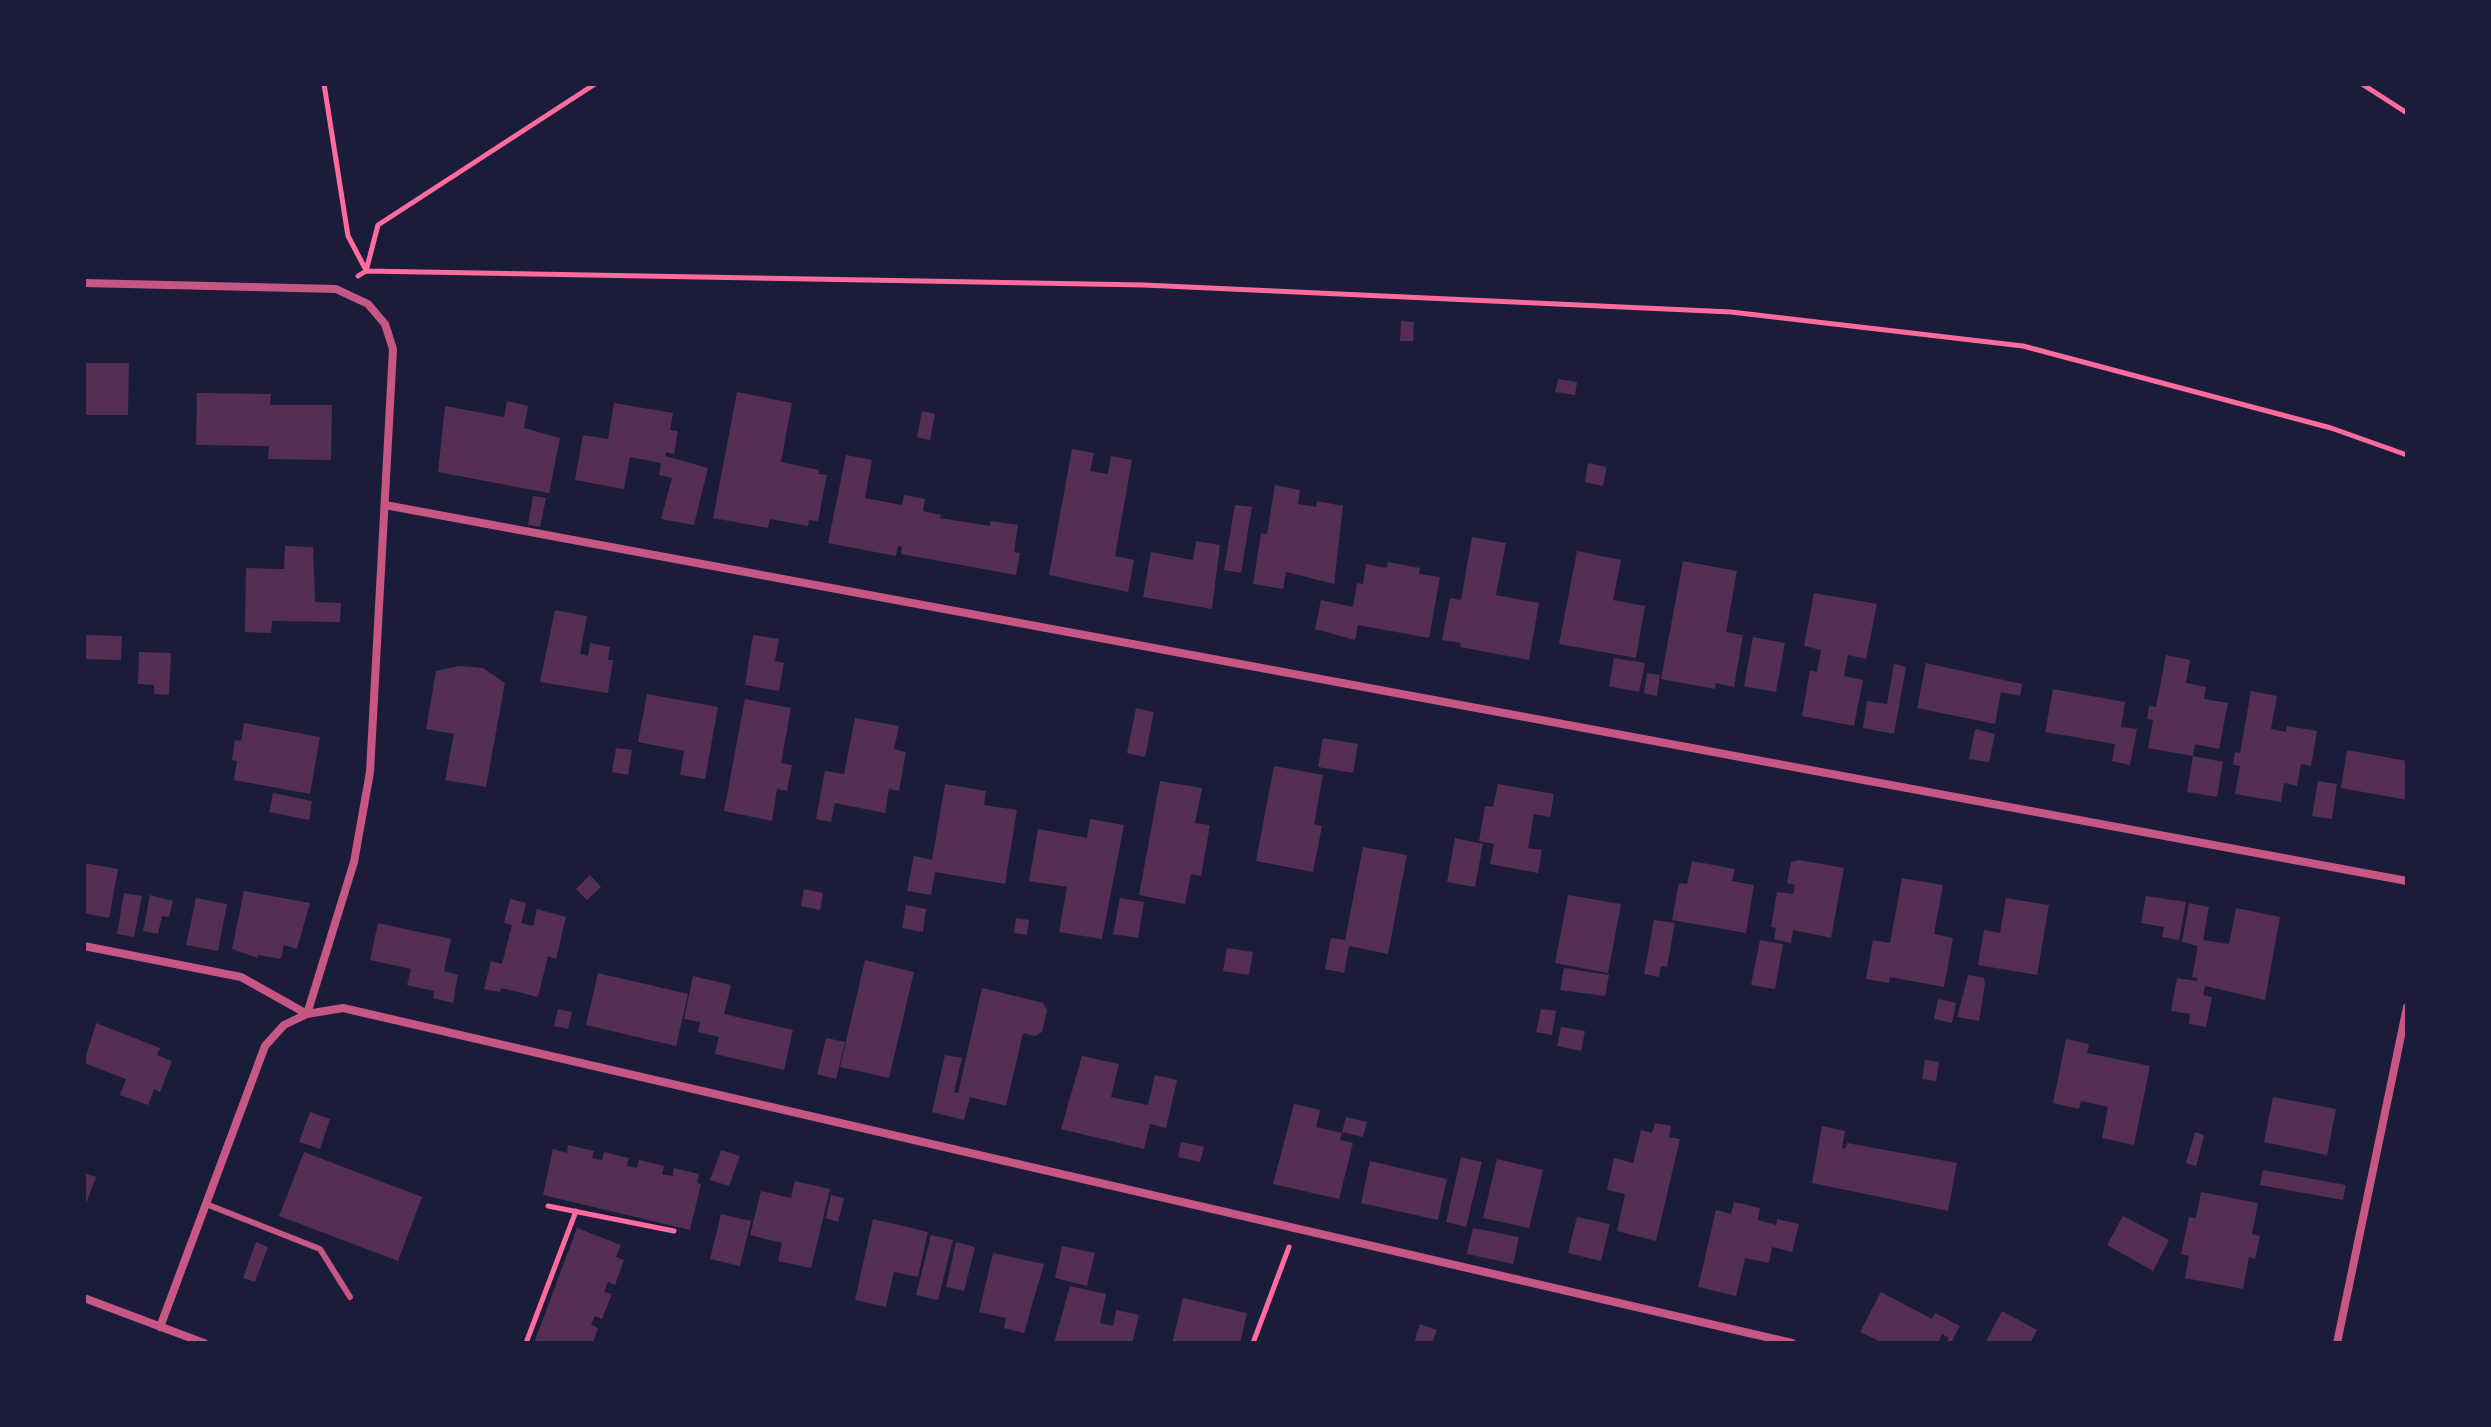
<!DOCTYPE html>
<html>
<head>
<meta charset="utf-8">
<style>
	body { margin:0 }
	#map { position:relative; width:2491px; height:1427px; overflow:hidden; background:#1b1b3a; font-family:Rubik,sans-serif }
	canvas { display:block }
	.frame { position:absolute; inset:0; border:86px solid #1b1b3a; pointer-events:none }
</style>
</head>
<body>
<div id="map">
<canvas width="2491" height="1427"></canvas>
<div class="frame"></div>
</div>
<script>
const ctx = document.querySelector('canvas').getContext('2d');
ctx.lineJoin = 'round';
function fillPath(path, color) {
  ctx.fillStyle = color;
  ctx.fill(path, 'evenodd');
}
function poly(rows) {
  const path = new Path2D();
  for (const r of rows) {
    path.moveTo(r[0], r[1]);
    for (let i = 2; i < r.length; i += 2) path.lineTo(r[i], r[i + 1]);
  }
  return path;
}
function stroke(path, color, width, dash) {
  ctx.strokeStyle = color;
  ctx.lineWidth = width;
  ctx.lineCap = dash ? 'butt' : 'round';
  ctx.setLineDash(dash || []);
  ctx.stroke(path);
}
const building = poly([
	[1401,321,1414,322,1413,341,1400,341],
	[84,363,129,363,128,415,84,415],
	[1558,379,1577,382,1575,395,1555,392],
	[737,392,792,403,781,462,819,470,818,474,827,475,818,521,809,520,808,526,770,519,768,528,713,518],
	[197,393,271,394,270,405,332,405,331,460,268,459,269,446,196,445],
	[507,401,528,406,524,428,560,438,549,493,438,472,445,406,504,417],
	[614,403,673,413,670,430,678,431,674,454,666,452,665,456,708,468,694,525,661,519,672,478,659,475,661,463,630,457,624,489,575,480,583,435,608,439],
	[922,411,935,414,930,440,917,437],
	[1072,449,1094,453,1090,471,1108,474,1111,456,1132,460,1115,556,1134,560,1128,592,1049,575],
	[846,455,872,460,865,498,902,505,904,495,925,499,923,511,941,515,940,518,990,526,991,521,1018,525,1014,552,1020,553,1016,575,901,554,902,547,898,546,896,556,828,543],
	[1588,463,1607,467,1603,486,1585,482],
	[1275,485,1300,490,1298,504,1316,507,1317,501,1343,506,1334,584,1286,572,1283,589,1253,584,1261,533,1267,534],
	[533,496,546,498,540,527,528,525],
	[1235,505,1252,507,1241,573,1224,570],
	[1472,537,1506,543,1496,595,1539,603,1529,660,1460,647,1461,643,1442,640,1450,598,1461,600],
	[1196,541,1220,545,1212,609,1143,597,1151,552,1193,560],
	[285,546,313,547,315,602,341,603,340,622,272,621,271,633,245,632,246,568,284,569],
	[1577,551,1621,560,1613,600,1645,606,1636,658,1559,644],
	[1683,561,1737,571,1726,632,1743,635,1734,687,1716,683,1715,689,1661,679],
	[1388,562,1420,568,1419,574,1440,577,1429,638,1358,625,1355,640,1315,629,1321,600,1353,607,1357,583,1363,584,1366,564,1387,568],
	[1814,593,1877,604,1866,659,1848,655,1844,676,1863,680,1854,726,1802,716,1810,670,1817,672,1821,650,1804,646],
	[555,610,587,616,580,654,588,656,590,643,610,647,608,660,613,660,608,693,540,682],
	[84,635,122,636,121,660,84,659],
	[753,635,779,639,775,661,784,663,779,691,745,685],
	[1753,637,1785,643,1776,692,1744,686],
	[139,652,171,653,169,695,154,694,154,685,138,684],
	[2166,655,2190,660,2186,683,2206,687,2204,699,2228,703,2219,749,2195,744,2193,756,2148,748,2153,720,2147,719,2149,706,2156,707],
	[1614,658,1645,663,1639,692,1609,686],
	[1926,663,2022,684,2020,696,2001,692,1995,724,1917,708],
	[1894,664,1906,667,1894,734,1863,728,1867,701,1887,704],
	[459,666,483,668,505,683,486,787,445,780,454,734,426,729,436,671],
	[1647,673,1660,675,1657,696,1644,693],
	[2053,689,2125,702,2121,727,2137,729,2130,765,2112,761,2115,744,2045,732],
	[2251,691,2277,696,2271,729,2286,732,2287,726,2317,731,2311,766,2301,764,2297,786,2284,783,2281,802,2235,794,2240,766,2233,765,2235,752,2240,753],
	[647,694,718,707,705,779,680,775,684,751,638,742],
	[745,699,791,708,781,763,792,765,787,791,777,789,772,821,724,811],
	[1136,708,1154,712,1145,757,1127,753],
	[855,718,899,726,894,749,906,752,899,791,889,789,885,813,835,803,831,822,816,819,825,771,844,774],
	[244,723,320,737,310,794,234,780,237,761,232,760,235,740,241,741],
	[1975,729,1995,734,1989,762,1969,759],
	[1323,738,1358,744,1353,773,1318,767],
	[616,748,632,750,628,775,612,772],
	[2347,750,2407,761,2407,800,2341,788],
	[2193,756,2223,762,2217,797,2187,792],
	[1274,766,1323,775,1314,824,1322,826,1313,872,1256,861],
	[1160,781,1202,788,1195,823,1210,825,1201,876,1191,874,1185,904,1139,895],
	[2318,781,2337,784,2332,819,2312,816],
	[945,784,986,791,984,805,1017,810,1005,884,935,872,931,895,907,891,914,856,932,860],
	[1498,784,1554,794,1550,817,1534,814,1528,848,1542,850,1538,873,1490,864,1494,844,1479,841,1485,806,1493,807],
	[273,793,312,801,309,820,269,812],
	[1090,819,1124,825,1102,939,1059,932,1067,887,1029,881,1038,829,1087,838],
	[1455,838,1483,844,1475,887,1447,882],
	[1363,847,1407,855,1388,954,1349,946,1344,973,1325,969,1331,938,1345,940],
	[1799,860,1844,868,1831,938,1793,930,1791,943,1774,939,1776,928,1771,927,1777,892,1793,894,1795,885,1787,883,1791,862],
	[1692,861,1735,869,1732,881,1754,885,1746,933,1672,920,1679,883,1687,884],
	[84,863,118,869,109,918,84,913],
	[590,875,601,887,587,900,576,889],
	[1902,878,1943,885,1934,934,1953,938,1944,987,1890,977,1889,983,1866,979,1873,940,1890,943],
	[804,889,823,893,820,910,801,906],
	[244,891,310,903,297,949,284,945,281,959,258,955,258,958,232,949],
	[124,893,142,896,134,937,117,934],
	[150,895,173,901,169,917,162,916,158,934,143,931],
	[1568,895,1621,904,1608,973,1555,963],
	[2146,896,2186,902,2179,940,2162,937,2164,927,2141,923],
	[196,898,227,904,218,951,186,945],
	[1120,898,1144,902,1138,938,1113,934],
	[2006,898,2049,905,2037,975,1978,965,1984,930,2000,933],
	[510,899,526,903,521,923,533,926,537,909,566,917,556,959,548,956,538,997,501,988,500,992,484,989,491,961,502,964,512,925,504,923],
	[2189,903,2209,907,2203,940,2229,944,2236,908,2280,917,2265,1000,2205,986,2203,995,2212,997,2206,1027,2189,1024,2190,1014,2171,1011,2177,978,2197,981,2198,978,2192,977,2198,946,2182,942],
	[906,905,926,909,923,932,902,928],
	[1016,918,1029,920,1027,935,1014,933],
	[1654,920,1675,923,1667,967,1661,966,1659,977,1644,974],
	[378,923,451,939,444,971,458,975,453,1003,433,998,434,991,407,985,411,969,370,960],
	[1760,940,1783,944,1775,989,1751,985],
	[1227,948,1253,952,1249,975,1223,971],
	[865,960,914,972,889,1078,840,1067],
	[1564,968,1609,975,1605,996,1560,990],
	[598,973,688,994,676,1046,586,1025],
	[1968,975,1984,978,1985,984,1979,1021,1957,1017],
	[693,976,731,985,724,1014,793,1030,784,1070,715,1054,719,1037,698,1032,700,1022,684,1019],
	[982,988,1043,1003,1047,1010,1042,1032,1035,1036,1023,1033,1006,1106,970,1097,964,1120,932,1112,945,1055,962,1058,954,1092,958,1093],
	[1938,999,1956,1003,1952,1023,1934,1019],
	[558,1009,572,1012,568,1029,554,1026],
	[1541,1009,1556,1011,1552,1035,1536,1032],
	[96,1023,160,1048,157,1055,172,1061,160,1092,154,1089,148,1105,120,1095,126,1079,84,1063],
	[1561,1027,1585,1031,1581,1051,1557,1046],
	[826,1038,845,1042,836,1079,817,1074],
	[2066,1039,2089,1044,2087,1053,2150,1066,2134,1145,2102,1138,2108,1107,2081,1101,2079,1109,2053,1103],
	[1082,1056,1119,1064,1111,1097,1148,1105,1155,1075,1177,1080,1166,1128,1150,1124,1144,1149,1061,1129],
	[1925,1060,1939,1062,1936,1081,1922,1079],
	[2273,1097,2336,1109,2327,1155,2264,1142],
	[1294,1104,1320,1110,1316,1127,1342,1133,1340,1140,1353,1143,1339,1199,1273,1184],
	[310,1112,330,1119,320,1149,299,1142],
	[1346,1117,1367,1122,1363,1137,1342,1132],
	[1655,1123,1671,1126,1669,1137,1680,1139,1656,1241,1617,1231,1625,1194,1607,1190,1614,1158,1633,1163,1641,1130,1652,1133],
	[1822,1126,1845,1131,1842,1148,1845,1149,1847,1143,1957,1163,1948,1211,1812,1183],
	[2195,1132,2204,1135,2196,1166,2186,1163],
	[1181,1142,1204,1147,1200,1162,1178,1157],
	[568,1145,594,1151,592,1158,602,1160,604,1152,629,1158,627,1166,637,1168,639,1160,664,1166,662,1174,673,1176,674,1168,699,1174,697,1183,701,1184,690,1230,543,1195,553,1149,567,1153],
	[721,1150,740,1156,729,1186,710,1180],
	[304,1152,422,1197,398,1261,279,1216],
	[1461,1157,1482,1162,1466,1227,1446,1222],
	[1497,1159,1543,1170,1529,1228,1483,1218],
	[1370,1161,1447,1179,1438,1220,1361,1203],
	[2263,1170,2346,1185,2343,1200,2260,1185],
	[84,1173,96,1177,84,1209],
	[795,1181,830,1189,811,1268,778,1261,782,1243,750,1235,761,1191,791,1198],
	[2201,1192,2258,1203,2252,1234,2260,1236,2255,1259,2249,1257,2243,1289,2185,1278,2189,1256,2181,1254,2189,1217,2196,1218],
	[831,1195,844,1198,838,1222,826,1218],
	[1734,1202,1760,1208,1758,1220,1776,1225,1777,1219,1799,1224,1792,1252,1772,1247,1769,1263,1745,1258,1736,1296,1698,1287,1716,1210,1731,1214],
	[721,1214,751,1221,740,1266,710,1259],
	[2123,1216,2169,1240,2153,1271,2107,1245],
	[1577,1217,1610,1224,1601,1261,1568,1253],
	[873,1219,928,1232,918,1277,894,1272,886,1307,855,1300],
	[577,1228,621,1245,616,1257,624,1260,615,1285,608,1282,604,1292,612,1294,602,1319,595,1316,591,1325,598,1328,593,1343,534,1343],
	[1473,1228,1519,1237,1513,1264,1467,1254],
	[931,1235,953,1240,938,1300,916,1295],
	[256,1242,268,1247,255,1282,243,1278],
	[956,1242,975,1247,964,1291,946,1287],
	[1062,1246,1095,1253,1087,1286,1055,1278],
	[993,1253,1044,1264,1024,1333,1004,1328,1006,1318,979,1312],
	[1070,1286,1106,1294,1100,1323,1113,1326,1116,1310,1139,1315,1132,1343,1054,1343],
	[1881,1292,1932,1319,1935,1313,1960,1326,1952,1340,1958,1343,1946,1343,1949,1338,1942,1334,1938,1343,1875,1343,1877,1340,1860,1332],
	[1183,1298,1247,1313,1240,1343,1172,1343],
	[2002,1311,2037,1330,2030,1343,1985,1343],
	[1420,1324,1437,1330,1432,1343,1414,1343]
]);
const path = poly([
	[324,84,348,236,366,270],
	[2362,84,2407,113],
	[366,271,378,225,595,84],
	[358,276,366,271,1144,285,1731,312,2023,346,2331,428,2407,455],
	[548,1206,674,1231],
	[526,1343,576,1211],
	[1253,1343,1289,1247]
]);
const service = poly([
	[206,1204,320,1249,350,1297]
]);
const minor = poly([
	[84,283,336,289,368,304,385,324,393,349,370,772,354,862,307,1014,241,977,84,946],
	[385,505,2407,881],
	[84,1298,204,1343],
	[160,1327,265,1046,284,1025,307,1014,343,1008,1792,1343],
	[2337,1343,2407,1007]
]);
fillPath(building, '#542f53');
stroke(path, '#ff6b9d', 5);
stroke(service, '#c65784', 6);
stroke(minor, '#c65784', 8);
</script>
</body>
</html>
